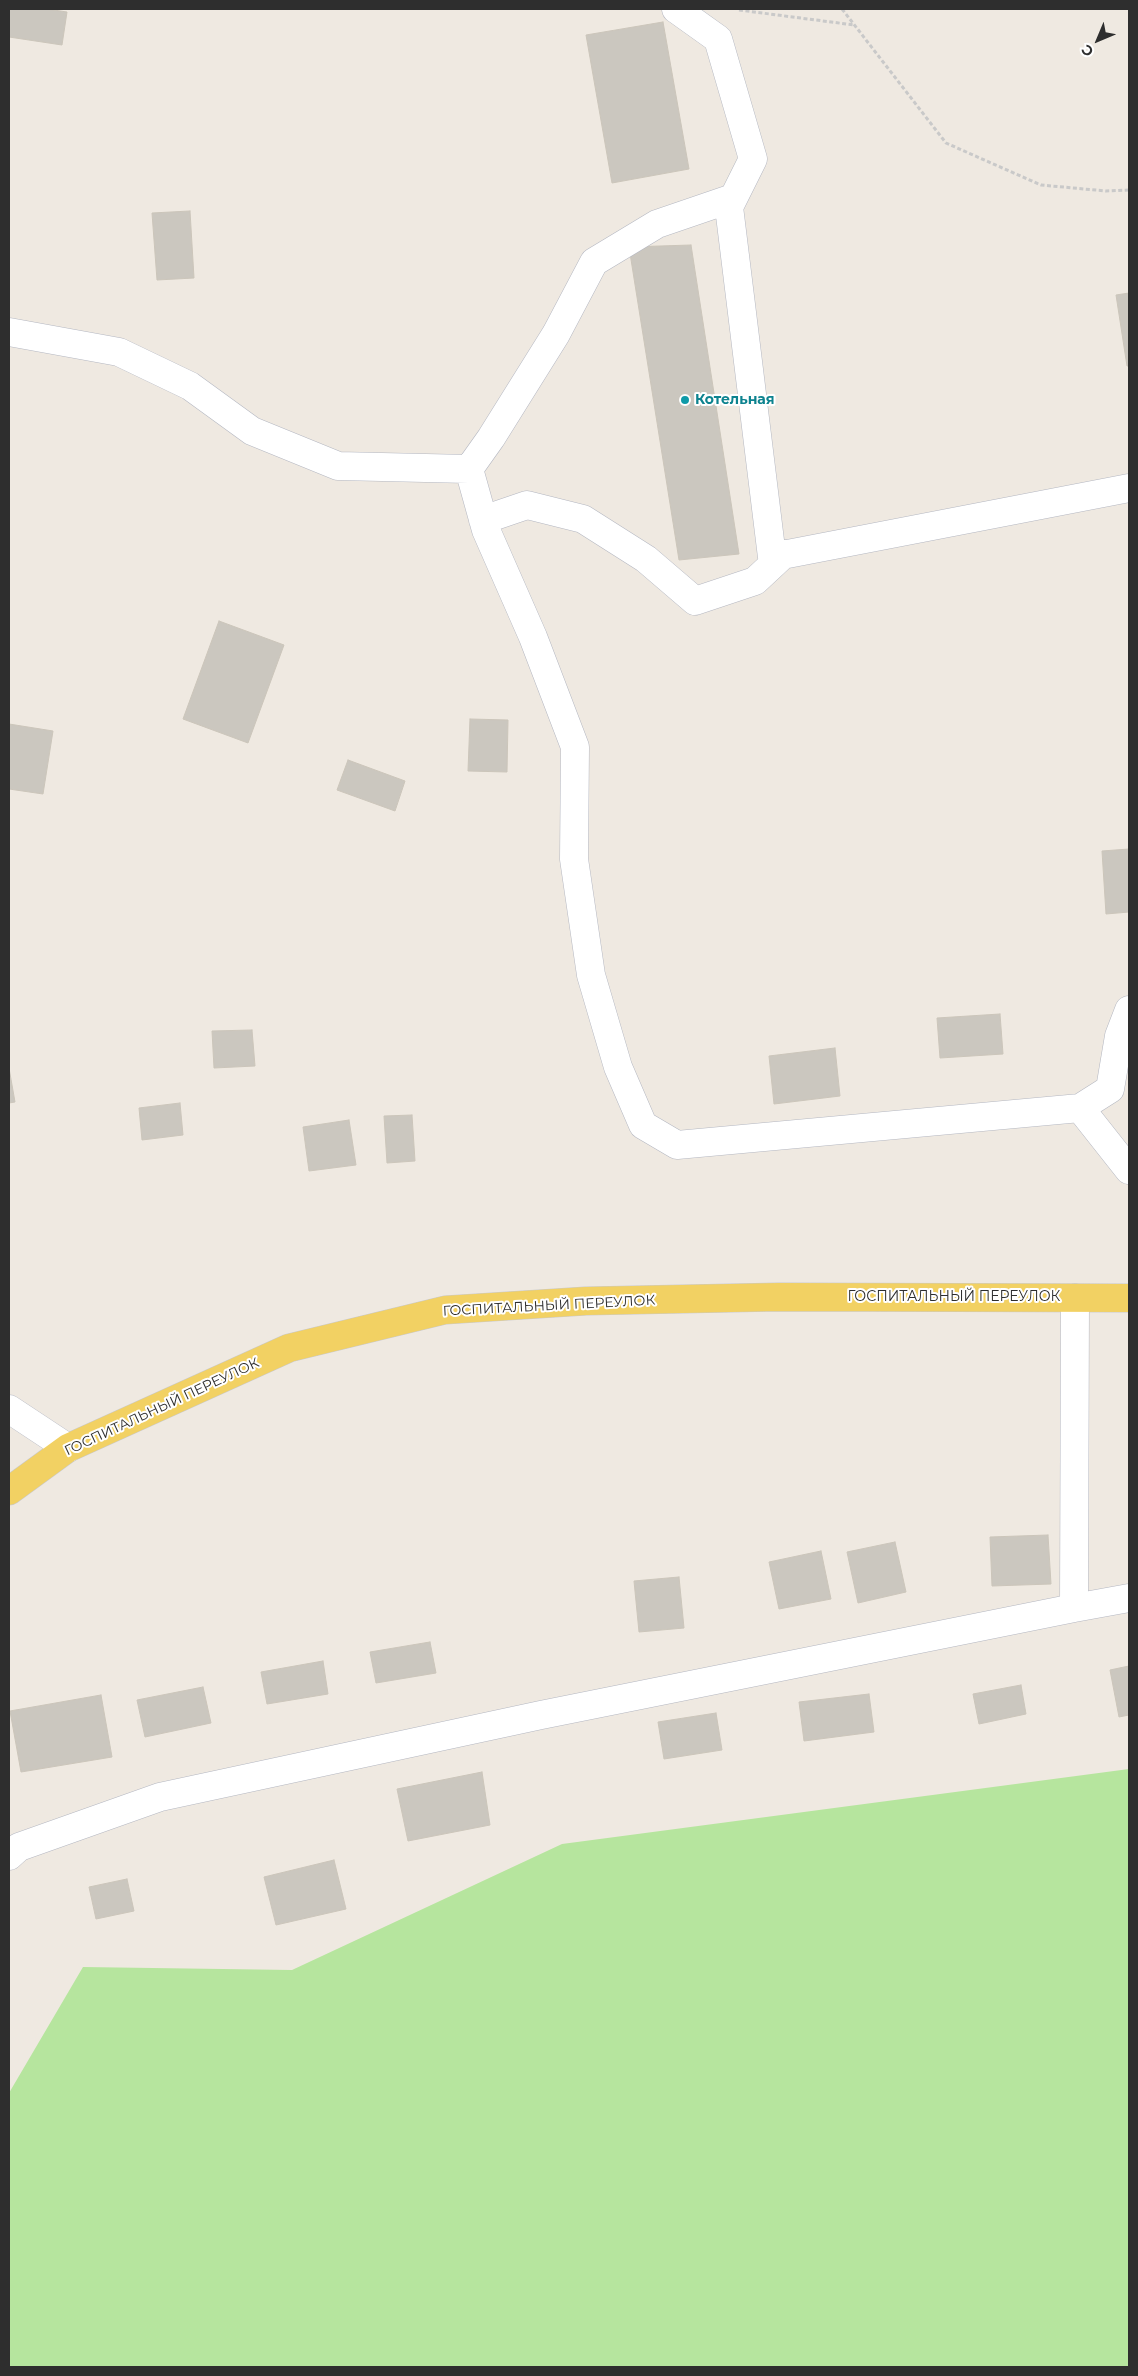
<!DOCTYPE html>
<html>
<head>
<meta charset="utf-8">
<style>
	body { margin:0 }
	#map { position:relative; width:1138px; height:2376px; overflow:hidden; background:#efe9e1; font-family:Montserrat,sans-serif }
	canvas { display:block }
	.frame { position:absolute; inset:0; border:10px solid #2e2e2e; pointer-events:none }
	.north { position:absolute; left:1073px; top:15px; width:50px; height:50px; -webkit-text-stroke:4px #fff; paint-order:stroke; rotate:225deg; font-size:14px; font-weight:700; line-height:20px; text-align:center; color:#2e2e2e }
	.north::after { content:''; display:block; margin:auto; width:18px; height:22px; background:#2e2e2e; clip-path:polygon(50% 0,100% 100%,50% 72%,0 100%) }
</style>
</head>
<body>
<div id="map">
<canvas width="1138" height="2376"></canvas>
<div class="frame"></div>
<div class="north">С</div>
</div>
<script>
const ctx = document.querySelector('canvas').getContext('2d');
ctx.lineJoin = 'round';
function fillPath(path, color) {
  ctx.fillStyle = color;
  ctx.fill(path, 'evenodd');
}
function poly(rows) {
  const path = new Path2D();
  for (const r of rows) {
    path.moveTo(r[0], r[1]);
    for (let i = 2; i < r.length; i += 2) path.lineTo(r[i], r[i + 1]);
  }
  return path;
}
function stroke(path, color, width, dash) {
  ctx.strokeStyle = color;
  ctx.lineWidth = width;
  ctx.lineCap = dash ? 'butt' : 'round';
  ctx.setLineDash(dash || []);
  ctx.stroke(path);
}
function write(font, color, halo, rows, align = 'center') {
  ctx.font = font + ' Montserrat,sans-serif';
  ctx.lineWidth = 4;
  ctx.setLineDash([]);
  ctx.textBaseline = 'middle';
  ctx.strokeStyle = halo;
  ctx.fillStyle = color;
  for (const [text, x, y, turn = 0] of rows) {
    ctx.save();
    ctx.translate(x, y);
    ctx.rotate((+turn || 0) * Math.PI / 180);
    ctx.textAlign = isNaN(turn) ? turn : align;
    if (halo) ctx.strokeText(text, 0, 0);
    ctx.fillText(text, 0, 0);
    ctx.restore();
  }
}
const green = poly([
	[1129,1769,1129,2367,9,2367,9,2093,83,1967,292,1970,562,1844]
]);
const building = poly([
	[9,9,47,9,67,12,62,45,9,37,9,9],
	[663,22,689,169,612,183,586,35,663,22],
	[190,211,194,278,157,280,152,213,190,211],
	[691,245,739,554,679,560,629,247,691,245],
	[1129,293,1129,366,1127,366,1116,295,1129,293],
	[219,621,284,645,248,743,183,719,219,621],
	[470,719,508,720,507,772,468,771,470,719],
	[9,724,53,731,43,794,9,789,9,724],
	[348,760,405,781,395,811,337,790,348,760],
	[1129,849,1129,912,1106,914,1102,851,1129,849],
	[1000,1014,1003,1054,940,1058,937,1018,1000,1014],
	[252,1030,255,1066,214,1068,212,1031,252,1030],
	[835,1048,840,1096,774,1104,769,1056,835,1048],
	[9,1068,15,1102,9,1103,9,1068],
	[180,1103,183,1135,142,1140,139,1108,180,1103],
	[412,1115,415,1161,387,1163,384,1116,412,1115],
	[349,1120,356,1165,309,1171,303,1127,349,1120],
	[1048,1535,1051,1584,992,1586,990,1537,1048,1535],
	[895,1542,906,1592,858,1603,847,1552,895,1542],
	[821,1551,831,1599,779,1609,769,1562,821,1551],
	[679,1577,684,1628,639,1632,634,1581,679,1577],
	[430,1642,436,1673,376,1683,370,1652,430,1642],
	[323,1661,328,1694,267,1704,261,1672,323,1661],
	[1129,1666,1129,1715,1119,1717,1110,1670,1129,1666],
	[1021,1685,1026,1714,979,1724,973,1694,1021,1685],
	[203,1687,211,1723,145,1737,137,1700,203,1687],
	[869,1694,874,1732,804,1741,799,1702,869,1694],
	[101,1695,112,1757,21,1772,10,1711,101,1695],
	[716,1713,722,1750,664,1759,658,1722,716,1713],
	[482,1772,490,1825,408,1841,397,1789,482,1772],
	[334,1860,346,1909,276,1925,264,1877,334,1860],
	[127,1879,134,1911,96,1919,89,1887,127,1879]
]);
const path = poly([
	[842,9,946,143,1041,185,1106,191,1129,190],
	[739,10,854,25]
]);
const minor = poly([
	[676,9,718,39,753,159,729,207,772,557,1129,488],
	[9,332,119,352,190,386,252,431,338,466,469,469,491,438,556,334,594,262,657,224,733,198],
	[469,469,486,530,533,637,575,747,574,859,591,975,618,1067,643,1125,677,1145,1080,1108,1129,1170],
	[483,520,527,505,583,519,646,559,695,601,755,581,784,554],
	[1080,1108,1110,1089,1119,1036,1129,1010],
	[9,1409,68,1448],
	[1074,1608,1129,1598],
	[9,1856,19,1847,160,1797,541,1715,1074,1608,1075,1298]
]);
const major = poly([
	[9,1491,68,1448,289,1348,445,1310,586,1301,779,1297,1129,1298]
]);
const markers = [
	[685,400,5,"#0f9aa8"]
];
const cultureNames = [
	["Котельная",695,400]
];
const streetNames = [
	["ГОСПИТАЛЬНЫЙ ПЕРЕУЛОК",954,1297],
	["ГОСПИТАЛЬНЫЙ ПЕРЕУЛОК",549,1306,-3],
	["ГОСПИТАЛЬНЫЙ ПЕРЕУЛОК",162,1407,-25]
];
fillPath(green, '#b6e59e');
fillPath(building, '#cbc7bf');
stroke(building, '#cbc5ba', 1);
stroke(minor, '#b4b7c1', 29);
stroke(major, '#c9c9c9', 29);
stroke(path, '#c9c9c9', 3, [4, 2.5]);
stroke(minor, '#fff', 28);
stroke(major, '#f2d163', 28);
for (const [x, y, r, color] of markers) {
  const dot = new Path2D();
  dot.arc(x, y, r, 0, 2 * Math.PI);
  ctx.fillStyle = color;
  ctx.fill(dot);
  stroke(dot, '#fff', 2);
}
write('bold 14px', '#0d838f', '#fff', cultureNames, 'left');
write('14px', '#2e2e2e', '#fff', streetNames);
</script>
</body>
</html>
